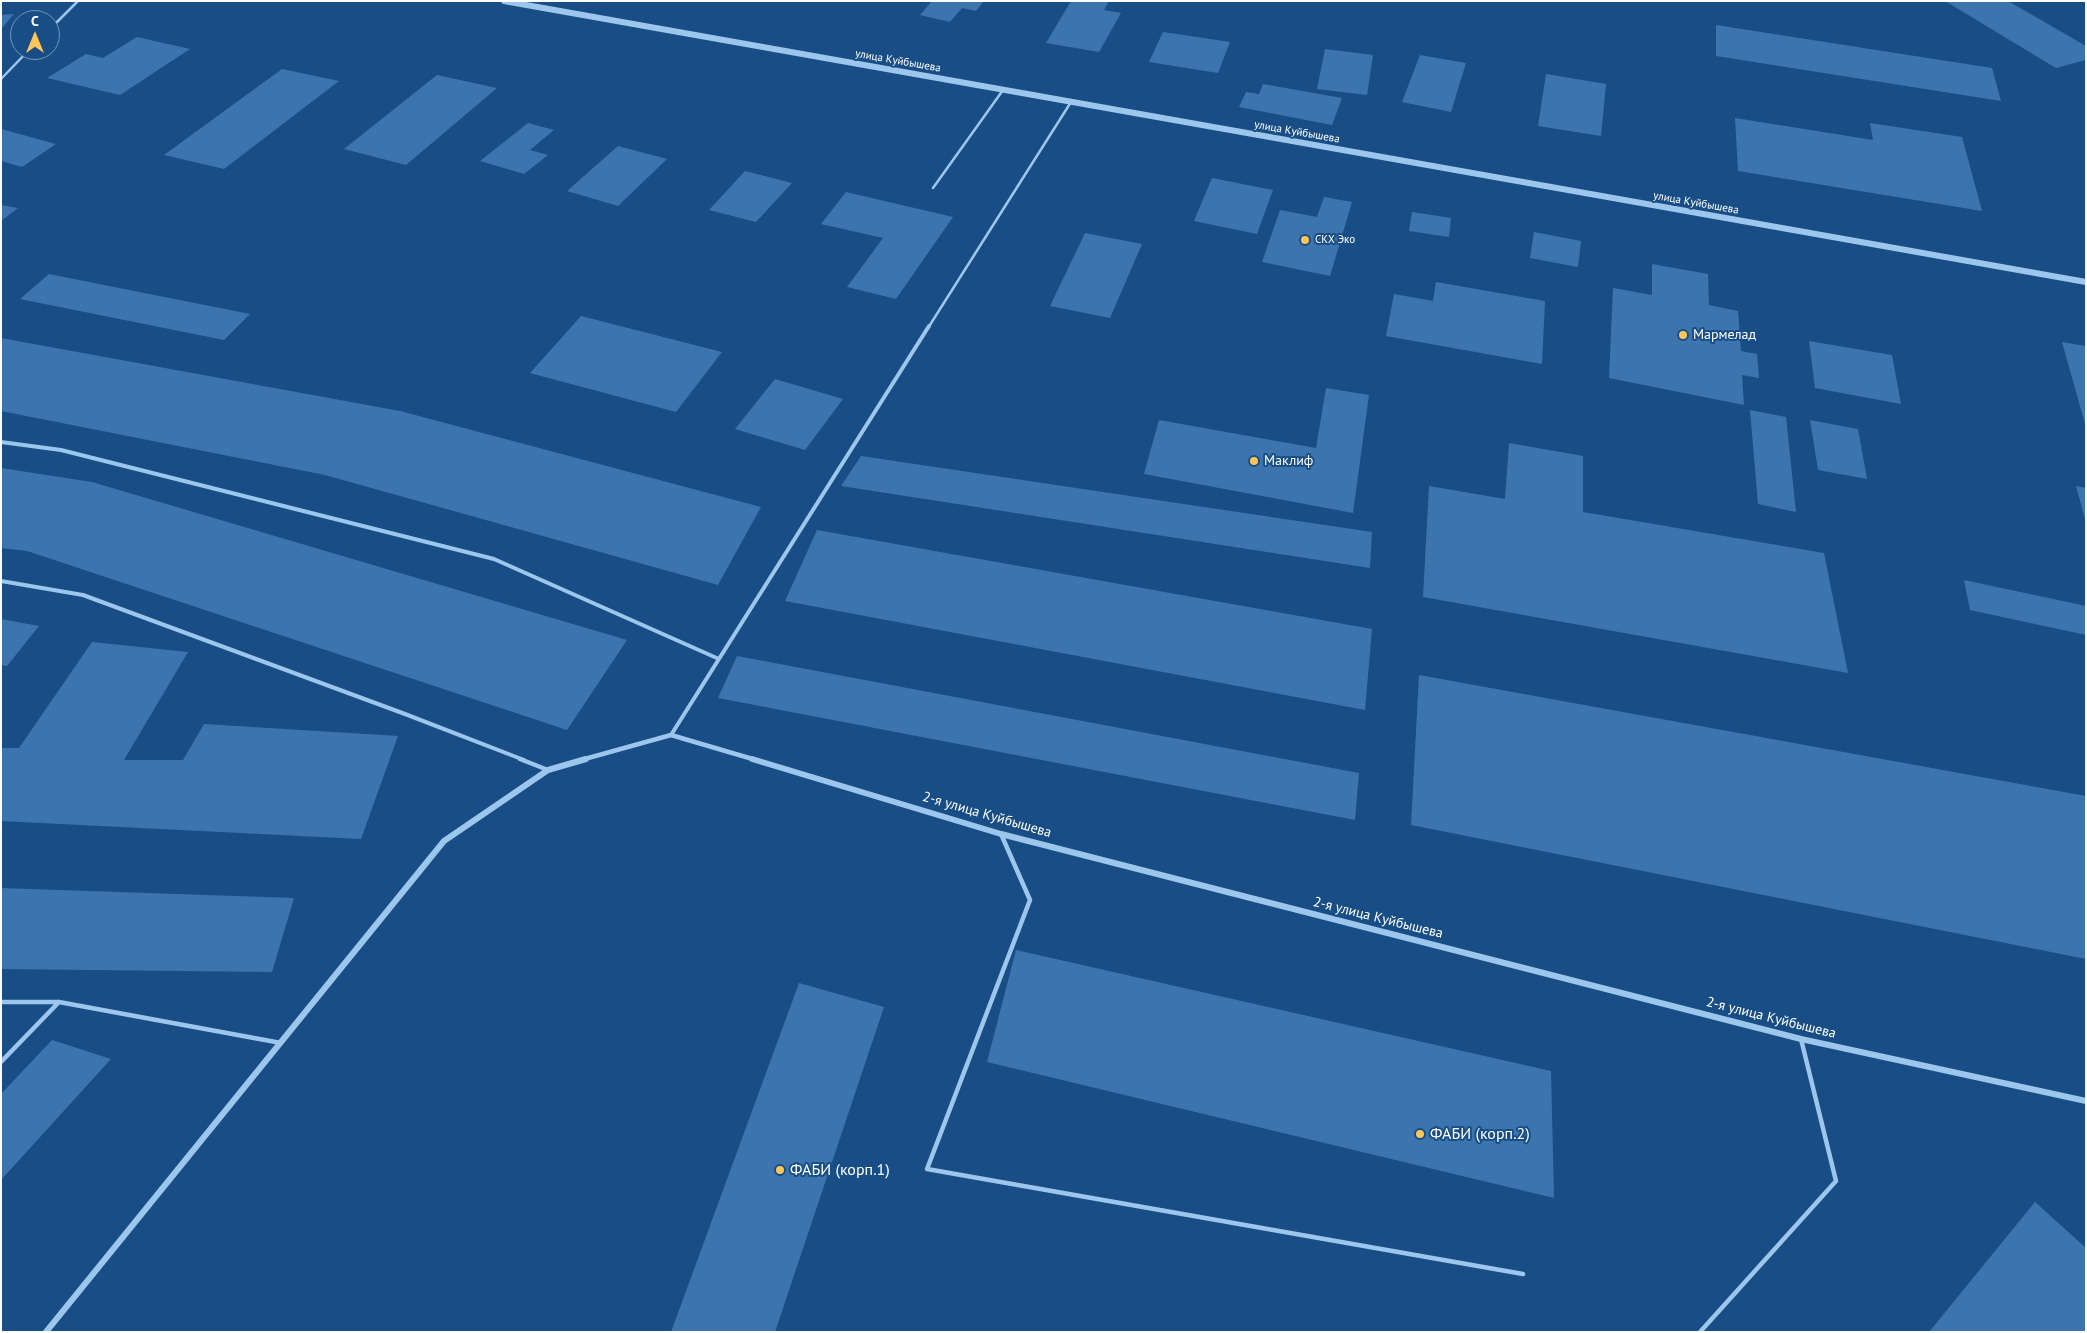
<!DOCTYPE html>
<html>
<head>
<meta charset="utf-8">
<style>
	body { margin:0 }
	#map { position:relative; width:2087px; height:1333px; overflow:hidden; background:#184e85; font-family:"PT Sans",sans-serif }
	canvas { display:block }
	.frame { position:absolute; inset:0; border:2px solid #fff; pointer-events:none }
	.north { position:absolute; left:10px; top:10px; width:50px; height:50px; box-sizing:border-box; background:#184e85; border:1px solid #7495b6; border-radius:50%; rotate:0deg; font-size:14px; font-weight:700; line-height:20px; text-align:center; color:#fff }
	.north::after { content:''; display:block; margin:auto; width:18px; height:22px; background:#ffc559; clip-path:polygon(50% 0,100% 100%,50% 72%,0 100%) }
</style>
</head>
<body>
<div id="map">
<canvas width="2087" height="1333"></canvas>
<div class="frame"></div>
<div class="north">С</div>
</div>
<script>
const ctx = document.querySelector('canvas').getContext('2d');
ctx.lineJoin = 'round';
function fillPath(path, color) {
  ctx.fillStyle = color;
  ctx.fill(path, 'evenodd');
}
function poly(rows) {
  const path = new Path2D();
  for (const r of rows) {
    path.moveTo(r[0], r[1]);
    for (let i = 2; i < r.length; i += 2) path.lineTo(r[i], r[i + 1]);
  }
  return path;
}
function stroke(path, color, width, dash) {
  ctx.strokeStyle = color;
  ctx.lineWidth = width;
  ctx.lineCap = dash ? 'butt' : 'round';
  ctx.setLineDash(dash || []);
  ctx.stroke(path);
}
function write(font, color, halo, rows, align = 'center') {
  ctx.font = font + ' "PT Sans",sans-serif';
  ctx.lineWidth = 4;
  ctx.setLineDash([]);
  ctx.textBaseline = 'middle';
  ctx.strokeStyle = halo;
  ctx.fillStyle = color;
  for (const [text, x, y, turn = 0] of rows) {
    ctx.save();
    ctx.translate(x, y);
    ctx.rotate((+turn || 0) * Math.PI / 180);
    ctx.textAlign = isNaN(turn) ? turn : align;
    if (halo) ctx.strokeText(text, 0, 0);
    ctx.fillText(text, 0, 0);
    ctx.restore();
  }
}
const building = poly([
	[932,1,984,1,976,11,962,8,950,22,920,15],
	[1071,1,1109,1,1104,10,1121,13,1099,52,1046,43],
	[1945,1,2008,1,2086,46,2086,60,2056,68],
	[14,14,1,29,1,15],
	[1716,25,1992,68,2001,101,1716,56],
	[1163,32,1230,42,1218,73,1149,62],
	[137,37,190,49,120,95,47,78,86,54,103,58],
	[1325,49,1373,55,1367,95,1317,89],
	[1420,55,1466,63,1451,112,1402,102],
	[282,69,339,81,224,169,164,155],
	[1546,74,1606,84,1601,136,1538,126],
	[437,75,497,88,406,165,344,149],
	[1263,84,1342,98,1332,125,1239,107,1246,92,1259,94],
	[1735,118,1873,140,1870,123,1962,137,1982,211,1738,171],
	[528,123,554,130,530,150,548,155,524,174,480,161],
	[1,129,56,144,22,167,1,161],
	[618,146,667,159,618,206,567,191],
	[745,171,792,183,756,222,709,210],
	[1212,178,1273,190,1257,234,1194,221],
	[846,192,953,217,896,299,847,287,883,238,821,224],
	[1324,197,1352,202,1330,276,1262,262,1280,210,1317,217],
	[1,205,18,208,1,221],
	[1412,212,1451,218,1449,237,1409,231],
	[1534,232,1581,241,1578,267,1530,258],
	[1085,233,1142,244,1110,318,1050,306],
	[1652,264,1708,274,1709,305,1738,311,1741,351,1757,354,1759,378,1742,375,1744,405,1609,378,1613,288,1652,295],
	[49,274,109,286,250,314,224,340,20,299],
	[1436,282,1545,301,1542,364,1386,336,1394,294,1433,301],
	[581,316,722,352,676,412,530,373],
	[1,338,400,411,761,507,718,585,325,475,1,411],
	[1809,341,1892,355,1901,404,1815,388],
	[2062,342,2086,346,2086,424,2085,424],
	[775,379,843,399,805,450,735,429],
	[1326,388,1369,395,1353,513,1144,474,1159,420,1316,448],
	[1750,410,1786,417,1796,512,1758,504],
	[1810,420,1858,429,1867,479,1818,470],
	[1509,443,1583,456,1583,512,1824,553,1848,673,1423,597,1429,486,1505,499],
	[861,456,1372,532,1370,568,841,486],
	[1,468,92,482,627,640,567,730,27,551,1,548],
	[2076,486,2086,488,2086,519,2085,519],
	[817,530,1372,629,1365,710,785,601],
	[1964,580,2086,606,2086,635,1970,610],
	[1,619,39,626,7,666,1,665],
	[92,642,188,652,124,760,183,760,204,724,398,736,361,839,1,821,1,748,19,748],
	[737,656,1359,773,1355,820,718,698],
	[1419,675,2086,796,2086,959,1411,825],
	[1,888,294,898,272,972,1,969],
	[1016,950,1551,1071,1554,1198,987,1062],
	[799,983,884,1007,775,1332,671,1332],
	[52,1040,111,1059,1,1180,1,1094],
	[2035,1202,2086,1248,2086,1332,1929,1332]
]);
const serviceFar2 = poly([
	[50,29,78,1],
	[1,79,29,50],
	[933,188,1003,90],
	[928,328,1071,102]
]);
const serviceFar1 = poly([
	[1,442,61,450,494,559,719,659],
	[1,581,83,595,405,714,524,760],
	[671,735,929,326]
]);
const service = poly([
	[520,759,548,770],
	[1001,834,1030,900,927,1169,1523,1274],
	[1,1002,59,1002,281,1043],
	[1,1062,59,1002],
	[1700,1332,1836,1181,1801,1039]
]);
const minorFar1 = poly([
	[581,760,671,735,756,760]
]);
const minor = poly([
	[752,759,1001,834,1801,1039,2086,1101],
	[46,1332,444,841,548,770,586,759]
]);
const tertiary = poly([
	[504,1,2086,282]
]);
const markers = [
	[1305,240,5,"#ffc559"],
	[1683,335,5,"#ffc559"],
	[1254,461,5,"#ffc559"],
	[1420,1134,5,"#ffc559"],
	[780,1170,5,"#ffc559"]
];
const farStreetnames = [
	["улица Куйбышева",898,61,10],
	["улица Куйбышева",1297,132,10],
	["улица Куйбышева",1696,203,10]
];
const farPoinames = [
	["СКХ Эко",1315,240]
];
const poiNames = [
	["Мармелад",1693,335],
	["Маклиф",1264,461]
];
const streetNames = [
	["2-я улица Куйбышева",987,815,16],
	["2-я улица Куйбышева",1378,918,14],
	["2-я улица Куйбышева",1771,1018,14]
];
const nearPoinames = [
	["ФАБИ (корп.2)",1430,1134],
	["ФАБИ (корп.1)",790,1170]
];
fillPath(building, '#3c75ad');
stroke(serviceFar2, '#9dc6ed', 2.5);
stroke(serviceFar1, '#9dc6ed', 4);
stroke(service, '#9dc6ed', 4.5);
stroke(minorFar1, '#9dc6ed', 4.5);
stroke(minor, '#9dc6ed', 6);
stroke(tertiary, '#9dc6ed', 6);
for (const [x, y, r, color] of markers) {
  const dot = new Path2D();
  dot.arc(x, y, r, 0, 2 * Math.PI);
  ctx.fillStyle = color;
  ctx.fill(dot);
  stroke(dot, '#184e85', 2);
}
write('11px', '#fff', '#184e85', farStreetnames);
write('11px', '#fff', '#184e85', farPoinames, 'left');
write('14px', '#fff', '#184e85', poiNames, 'left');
write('14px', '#fff', '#184e85', streetNames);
write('16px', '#fff', '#184e85', nearPoinames, 'left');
</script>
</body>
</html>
